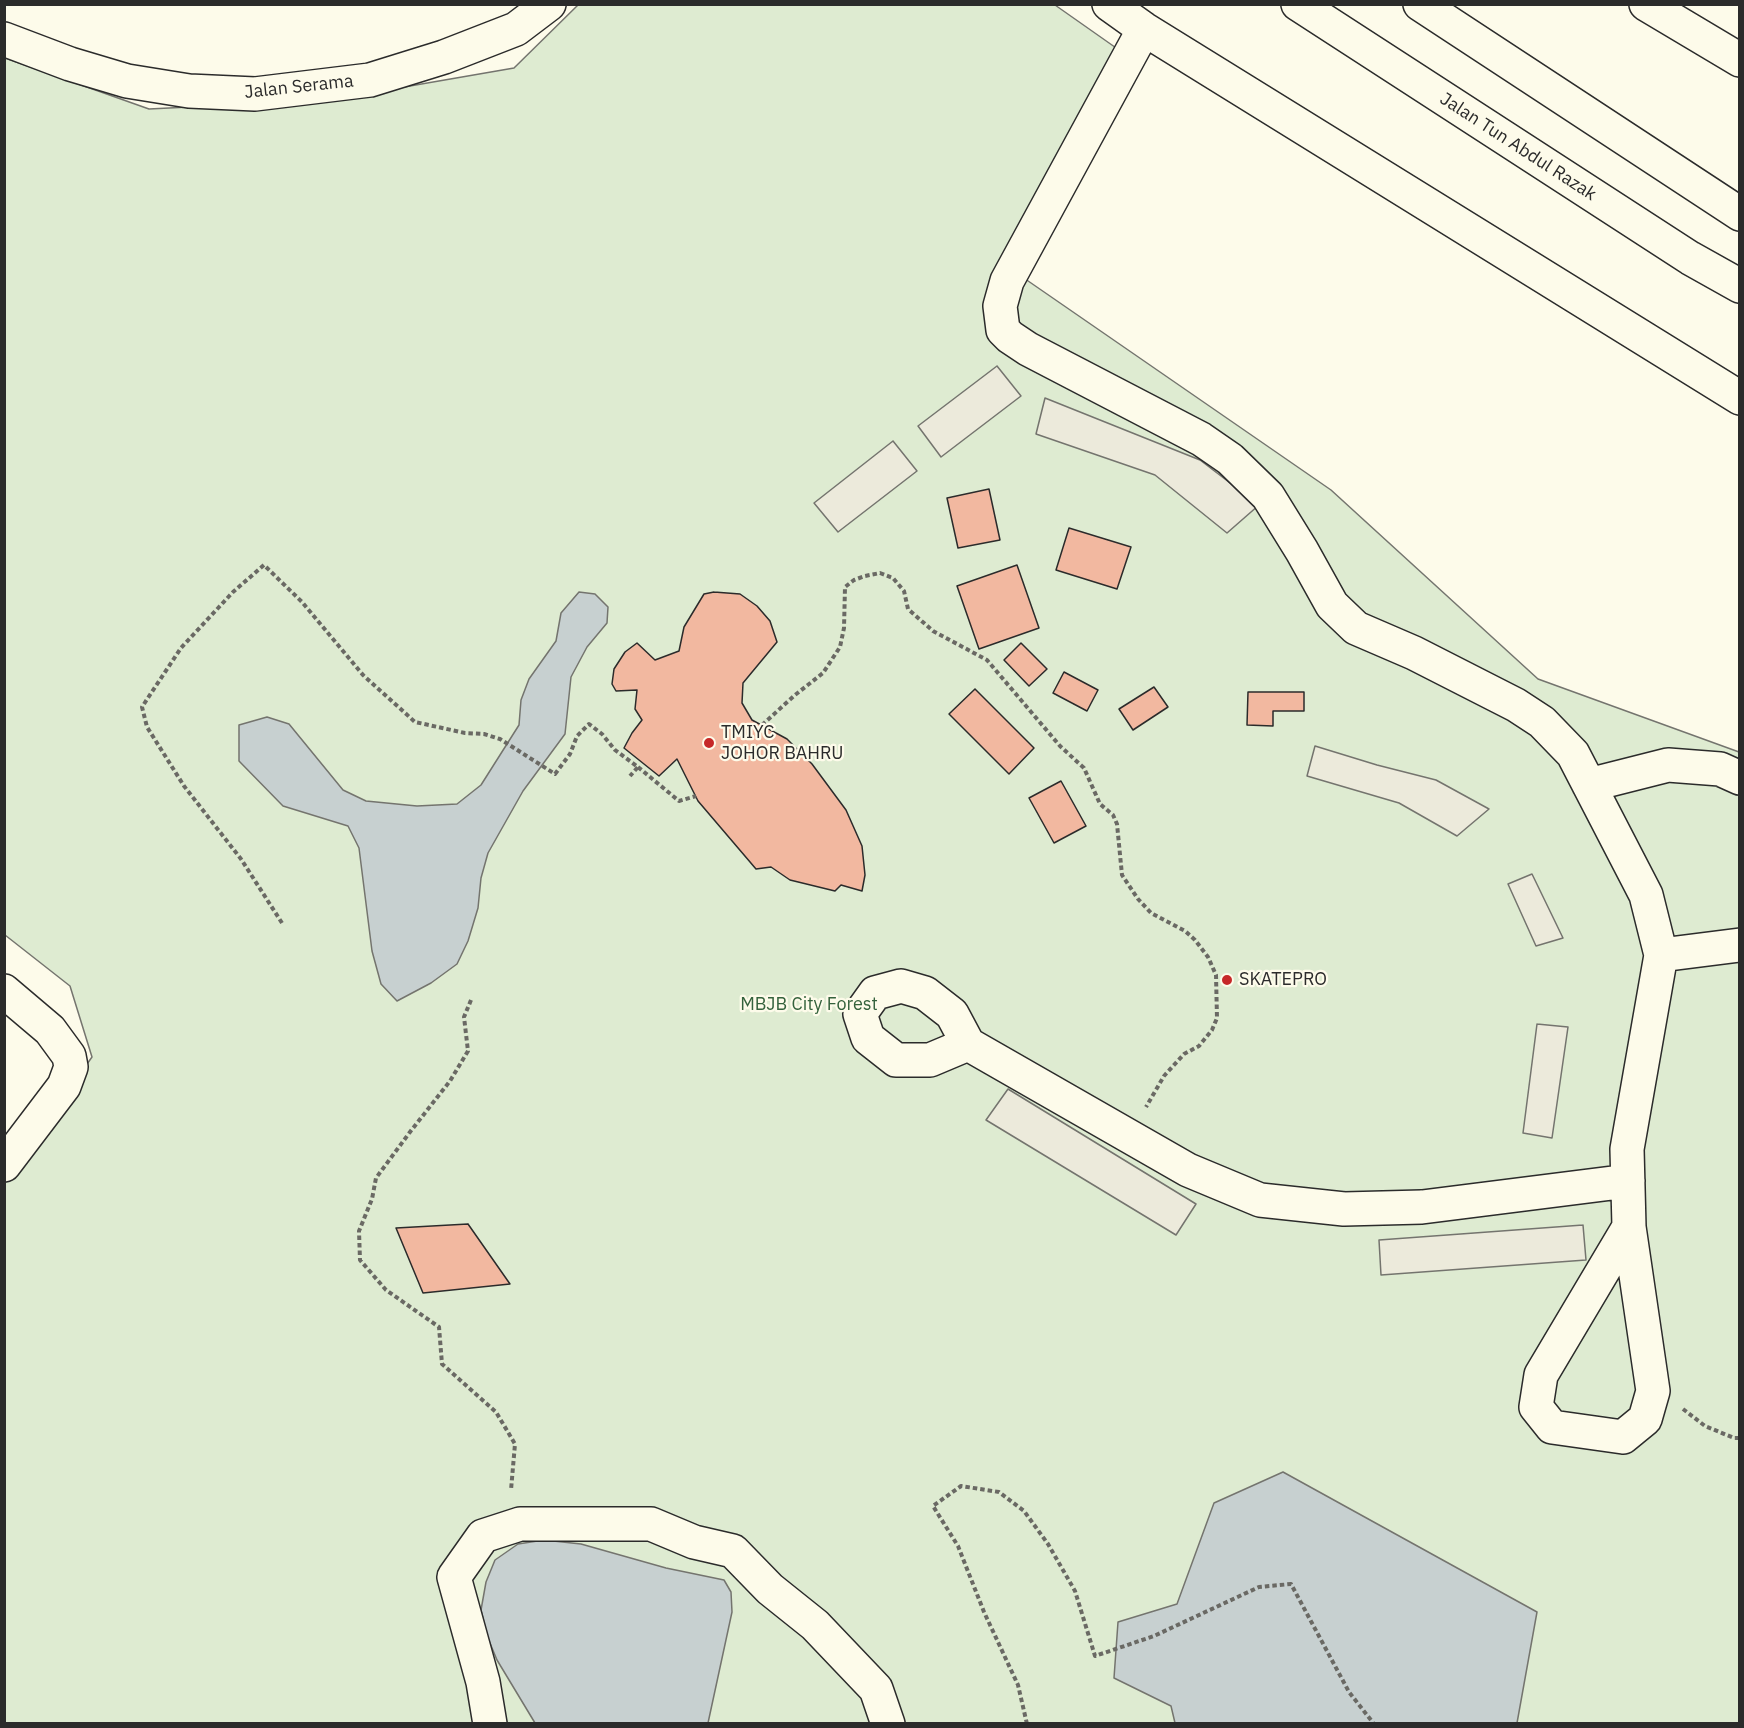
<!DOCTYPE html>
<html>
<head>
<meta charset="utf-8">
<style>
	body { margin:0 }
	#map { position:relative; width:1744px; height:1728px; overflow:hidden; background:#fdfbea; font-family:"IBM Plex Sans",sans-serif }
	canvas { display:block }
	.frame { position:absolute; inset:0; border:6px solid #2b2b2b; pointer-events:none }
</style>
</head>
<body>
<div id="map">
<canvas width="1744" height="1728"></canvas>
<div class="frame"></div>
</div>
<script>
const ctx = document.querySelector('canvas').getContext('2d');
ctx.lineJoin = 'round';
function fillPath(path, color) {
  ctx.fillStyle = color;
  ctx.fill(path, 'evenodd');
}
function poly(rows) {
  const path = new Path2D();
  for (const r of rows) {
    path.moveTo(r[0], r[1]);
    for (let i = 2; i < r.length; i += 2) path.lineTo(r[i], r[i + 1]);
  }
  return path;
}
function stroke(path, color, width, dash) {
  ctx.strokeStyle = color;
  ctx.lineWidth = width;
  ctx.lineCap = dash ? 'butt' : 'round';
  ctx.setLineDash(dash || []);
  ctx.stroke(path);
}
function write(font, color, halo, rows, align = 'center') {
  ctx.font = font + ' "IBM Plex Sans",sans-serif';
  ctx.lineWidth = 4.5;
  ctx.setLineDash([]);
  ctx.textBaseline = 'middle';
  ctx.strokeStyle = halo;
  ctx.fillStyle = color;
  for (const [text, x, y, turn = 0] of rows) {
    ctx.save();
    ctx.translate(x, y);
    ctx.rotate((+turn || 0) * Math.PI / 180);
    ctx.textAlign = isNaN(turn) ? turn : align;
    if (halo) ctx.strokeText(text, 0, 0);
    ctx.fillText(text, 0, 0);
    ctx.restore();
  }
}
const green = poly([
	[578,5,1055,5,1129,57,1018,274,1331,490,1538,679,1739,752,1739,1723,5,1724,5,1180,92,1057,70,986,5,935,5,58,149,109,329,100,514,68,578,5]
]);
const parking = poly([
	[997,366,1021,396,941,457,918,426,997,366],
	[1045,398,1200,460,1259,505,1227,533,1155,475,1036,434,1045,398],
	[893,441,917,471,838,532,814,503,893,441],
	[1315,746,1377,765,1436,780,1489,809,1457,836,1399,803,1307,776,1315,746],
	[1532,874,1563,938,1536,946,1508,884,1532,874],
	[1537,1024,1568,1027,1552,1138,1523,1133,1537,1024],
	[1008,1089,1196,1204,1176,1235,986,1120,1008,1089],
	[1583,1225,1586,1260,1381,1275,1379,1240,1583,1225]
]);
const water = poly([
	[579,592,595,594,608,607,607,623,587,647,571,677,565,734,523,791,488,853,481,878,478,908,468,941,457,964,431,983,397,1001,381,984,372,951,359,848,348,826,283,806,239,761,239,725,267,717,289,724,343,790,366,801,417,806,457,804,481,785,519,725,521,700,529,679,556,641,561,613,579,592],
	[1283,1472,1537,1612,1517,1723,1175,1723,1171,1706,1114,1678,1118,1622,1177,1604,1214,1503,1283,1472],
	[544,1540,581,1544,666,1568,724,1580,731,1592,732,1612,708,1723,535,1723,497,1660,487,1636,481,1610,486,1582,495,1560,518,1544,544,1540]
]);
const building = poly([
	[989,489,1000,540,958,548,947,498,989,489],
	[1069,528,1131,547,1117,589,1056,570,1069,528],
	[1017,565,1039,628,979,649,957,586,1017,565],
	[714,592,740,594,757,606,770,621,777,642,743,683,742,703,752,720,787,739,812,764,846,810,862,846,865,875,862,891,841,885,835,891,790,880,771,867,756,869,698,801,677,759,659,776,624,748,632,733,642,720,635,709,637,690,616,691,612,684,614,669,625,652,637,643,655,660,679,651,684,627,704,594,714,592],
	[1021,643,1047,669,1029,686,1004,660,1021,643],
	[1064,672,1098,690,1087,711,1053,693,1064,672],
	[1154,687,1168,707,1133,730,1119,709,1154,687],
	[975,689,1034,748,1009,774,949,714,975,689],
	[1248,692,1304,692,1304,711,1273,711,1273,726,1247,725,1248,692],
	[1061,781,1086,826,1054,843,1029,798,1061,781],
	[468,1224,510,1284,423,1293,396,1228,468,1224]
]);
const path = poly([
	[762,725,795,695,823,673,840,647,844,628,845,587,854,580,865,576,880,573,893,578,904,591,908,609,933,631,987,660,1060,746,1084,768,1100,804,1113,815,1117,824,1122,875,1138,899,1151,913,1185,931,1195,940,1208,957,1216,975,1217,1018,1212,1030,1199,1046,1184,1054,1164,1076,1146,1107],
	[638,767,679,801,696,796],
	[282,923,241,859,184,786,147,727,142,707,181,648,233,592,264,565,302,602,363,675,415,722,465,733,484,734,500,739,555,774,570,754,577,736,589,724,602,734,615,750,638,767,630,776],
	[471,1000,464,1017,468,1051,450,1081,410,1132,376,1178,372,1199,359,1231,360,1260,386,1290,439,1327,442,1364,496,1412,515,1444,511,1490],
	[1683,1409,1705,1426,1734,1438,1740,1438],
	[1027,1724,1018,1685,984,1612,958,1546,933,1506,961,1486,999,1492,1024,1511,1048,1544,1075,1591,1095,1656,1154,1636,1259,1587,1291,1584,1349,1692,1374,1724]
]);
const minor = poly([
	[1109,4,1144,29,1740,398],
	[1646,4,1740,60],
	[1144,29,1007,281,1000,306,1003,330,1010,337,1028,349,1201,439,1230,459,1268,496,1302,551,1332,605,1356,628,1414,653,1516,705,1542,722,1573,754,1646,895,1661,955,1627,1149,1629,1227,1653,1391,1645,1419,1623,1437,1552,1427,1536,1407,1541,1375,1629,1227],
	[4,39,70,64,127,81,189,91,255,94,370,80,444,57,516,29,549,4],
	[1589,785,1668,765,1720,769,1740,778],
	[1661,955,1740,945],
	[4,991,50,1030,69,1056,71,1067,64,1086,4,1165],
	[968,1044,930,1060,896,1060,868,1038,860,1014,875,993,901,986,925,993,952,1014,968,1044,1188,1170,1260,1200,1344,1209,1422,1207,1628,1181],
	[490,1724,483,1682,454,1577,483,1536,520,1524,651,1524,694,1542,733,1551,770,1589,815,1625,876,1689,888,1724]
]);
const highway = poly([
	[1298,4,1690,258,1740,286],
	[1420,4,1740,214]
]);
const markers = [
	[709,743,6,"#c62828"],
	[1227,980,6,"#c62828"]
];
const streetNames = [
	["Jalan Serama",299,87,-6],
	["Jalan Tun Abdul Razak",1518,147,33]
];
const poiNames = [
	["TMIYC",721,733],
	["JOHOR BAHRU",721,754],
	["SKATEPRO",1239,980]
];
const parkNames = [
	["MBJB City Forest",809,1005]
];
fillPath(green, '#deebd1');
stroke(green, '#74746e', 1.5);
fillPath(parking, '#eceadb');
stroke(parking, '#74746e', 1.5);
fillPath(water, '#c7d0d0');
stroke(water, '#74746e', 1.5);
fillPath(building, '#f2b8a0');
stroke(building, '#2b2b2b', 1.5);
stroke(minor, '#2b2b2b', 36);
stroke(highway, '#2b2b2b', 36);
stroke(path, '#6a6964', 4, [4.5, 3]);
stroke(minor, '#fdfbea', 33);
stroke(highway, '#fdfbea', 33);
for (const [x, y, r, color] of markers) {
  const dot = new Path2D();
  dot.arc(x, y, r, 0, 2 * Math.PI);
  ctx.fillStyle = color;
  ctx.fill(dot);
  stroke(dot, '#fdfbea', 2);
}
write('18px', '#2b2b2b', '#fdfbea', streetNames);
write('18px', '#2b2b2b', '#fdfbea', poiNames, 'left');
write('18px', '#34623c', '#fdfbea', parkNames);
</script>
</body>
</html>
